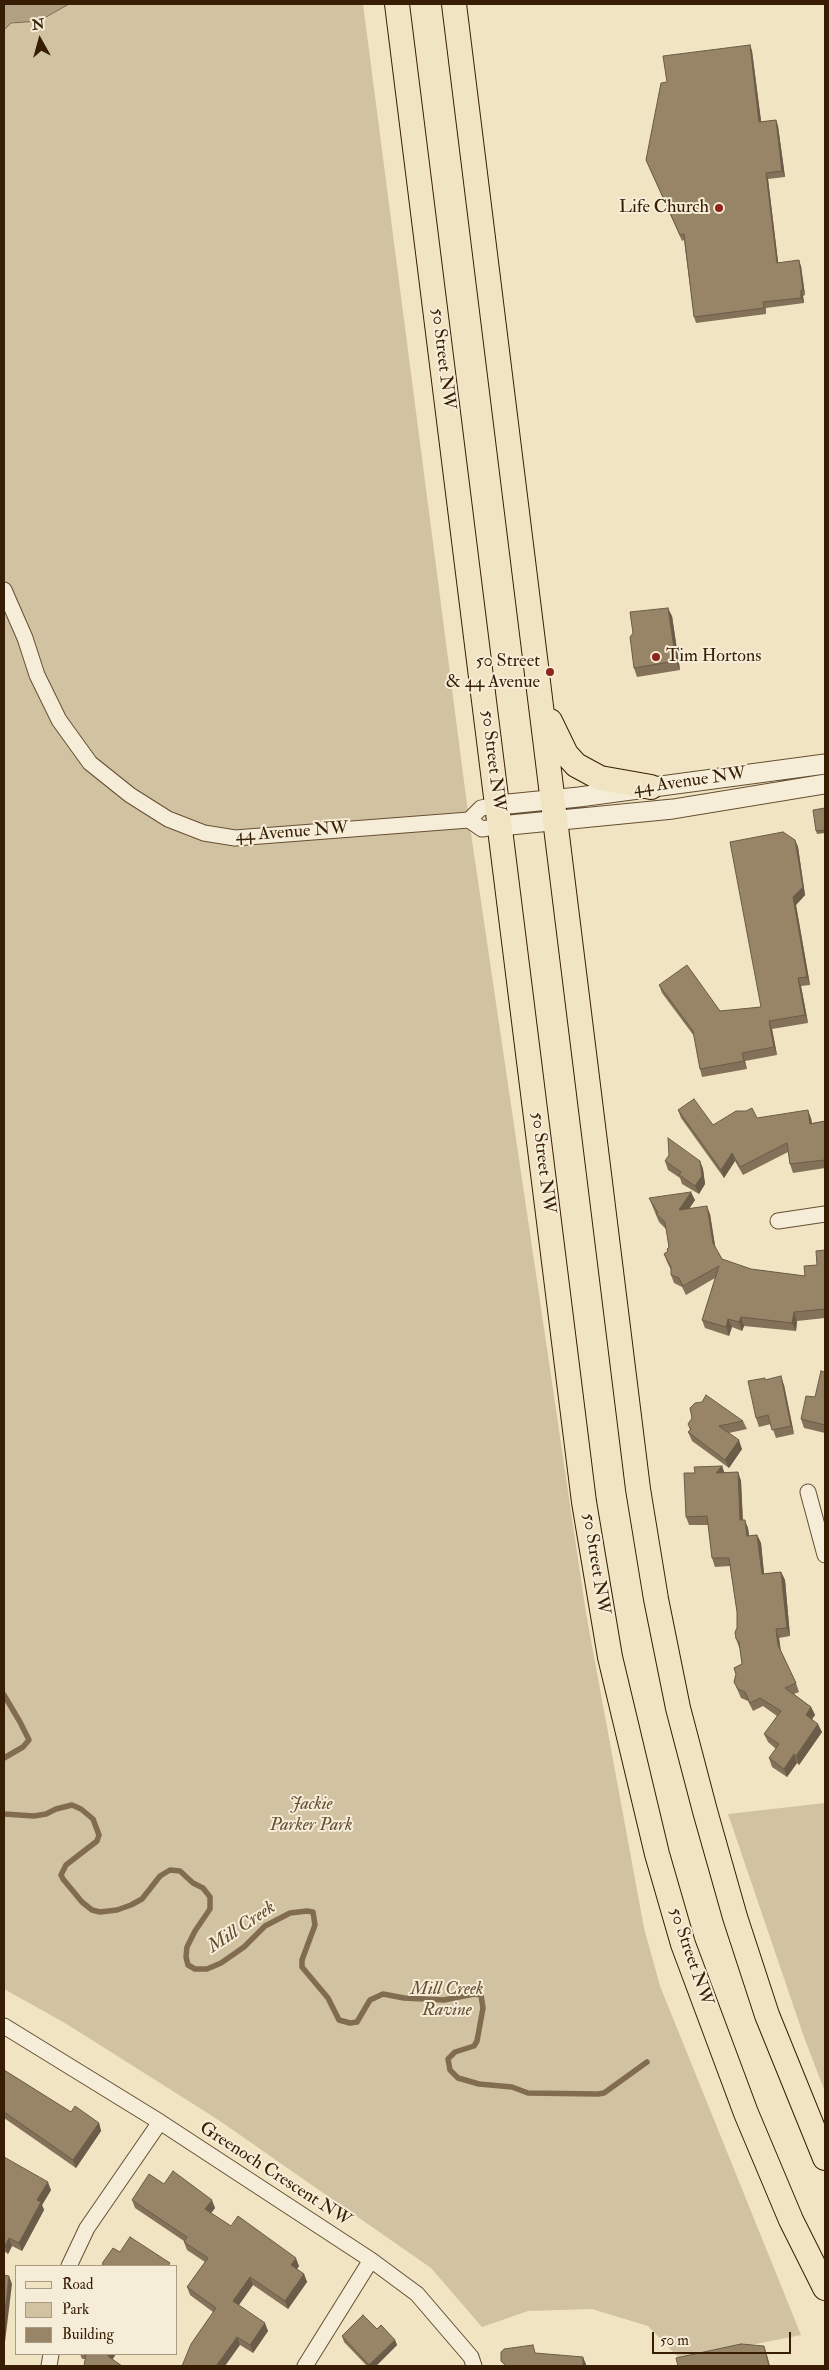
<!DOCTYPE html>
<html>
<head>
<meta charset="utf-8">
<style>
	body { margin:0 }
	#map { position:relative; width:829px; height:2370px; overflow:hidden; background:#f1e4c3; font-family:"IM FELL Double Pica",serif }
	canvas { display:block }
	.frame { position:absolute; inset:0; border:5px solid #371d03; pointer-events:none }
	.legend { position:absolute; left:15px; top:2265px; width:162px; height:90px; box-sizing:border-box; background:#f6edd8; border:1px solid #aa9a83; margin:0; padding:6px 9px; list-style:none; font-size:15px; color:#371d03 }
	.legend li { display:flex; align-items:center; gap:10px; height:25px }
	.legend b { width:25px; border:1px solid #aa9a83 }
	.north { position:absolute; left:15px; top:15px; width:50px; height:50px; -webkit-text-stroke:4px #f6edd8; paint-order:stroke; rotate:353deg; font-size:14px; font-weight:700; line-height:20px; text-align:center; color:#371d03 }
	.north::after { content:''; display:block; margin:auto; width:18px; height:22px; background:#371d03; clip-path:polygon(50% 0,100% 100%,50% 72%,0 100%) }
	.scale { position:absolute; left:652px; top:2332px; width:139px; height:22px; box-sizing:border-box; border:2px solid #371d03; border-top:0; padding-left:6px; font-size:15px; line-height:18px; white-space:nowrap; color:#371d03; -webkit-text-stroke:4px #f6edd8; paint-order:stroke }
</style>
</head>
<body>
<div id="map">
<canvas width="829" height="2370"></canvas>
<div class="frame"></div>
<ul class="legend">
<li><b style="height:6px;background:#f1e4c3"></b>Road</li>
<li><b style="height:14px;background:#d1c2a2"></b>Park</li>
<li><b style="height:14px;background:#988467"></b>Building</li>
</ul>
<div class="north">N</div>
<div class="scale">50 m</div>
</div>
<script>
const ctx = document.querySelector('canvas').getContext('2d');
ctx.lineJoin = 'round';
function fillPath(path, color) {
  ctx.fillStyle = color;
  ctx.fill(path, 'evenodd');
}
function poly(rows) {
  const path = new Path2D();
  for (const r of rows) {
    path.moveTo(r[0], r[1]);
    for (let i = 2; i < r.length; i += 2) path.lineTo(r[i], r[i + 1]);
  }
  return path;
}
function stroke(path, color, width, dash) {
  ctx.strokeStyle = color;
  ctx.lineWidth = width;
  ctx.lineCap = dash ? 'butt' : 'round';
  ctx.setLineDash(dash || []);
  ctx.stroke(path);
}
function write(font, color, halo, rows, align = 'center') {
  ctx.font = font + ' "IM FELL Double Pica",serif';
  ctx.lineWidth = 4;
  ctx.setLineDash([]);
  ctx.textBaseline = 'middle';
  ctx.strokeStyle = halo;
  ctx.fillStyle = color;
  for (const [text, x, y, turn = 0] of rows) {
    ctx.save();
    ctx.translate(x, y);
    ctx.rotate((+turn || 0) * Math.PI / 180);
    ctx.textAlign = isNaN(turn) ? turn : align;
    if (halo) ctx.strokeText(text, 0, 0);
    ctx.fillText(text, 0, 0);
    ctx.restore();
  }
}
const green = poly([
	[4,4,363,4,469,820,586,1613,644,1928,660,1986,801,2335,680,2359,648,2326,592,2309,528,2311,482,2327,431,2268,217,2119,65,2023,4,1989],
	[825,1803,825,2092,804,2037,728,1814]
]);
const water = poly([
	[4,4,69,4,39,21,11,23,4,30,4,4]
]);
const stream = poly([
	[4,1695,20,1722,29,1740,23,1747,4,1758],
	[4,1814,34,1816,46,1814,56,1809,72,1805,81,1809,93,1819,99,1835,97,1841,66,1865,61,1875,63,1879,82,1902,92,1910,100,1912,117,1910,131,1905,142,1899,160,1876,170,1870,180,1871,193,1883,203,1888,210,1897,210,1909,195,1931,187,1947,186,1957,188,1965,195,1969,207,1969,221,1963,244,1947,265,1926,290,1913,307,1911,313,1912,315,1925,302,1960,302,1967,328,1998,339,2020,350,2023,357,2022,370,2000,383,1994,404,1998,444,2000,474,1994,481,1995,483,2008,477,2041,474,2046,455,2052,448,2059,450,2070,458,2078,479,2084,512,2087,528,2093,598,2094,604,2093,647,2062]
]);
const minor = poly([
	[4,590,25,638,37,675,59,720,90,763,130,795,168,819,204,833,235,838,469,820,481,808,498,805],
	[469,820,482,829,500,826],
	[778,1221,825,1214],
	[808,1492,825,1555],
	[4,2026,160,2122,371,2260,417,2294,471,2357,474,2366],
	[69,2266,87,2228,160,2122],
	[49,2366,51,2354],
	[305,2366,371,2260]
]);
const tertiary = poly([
	[498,805,579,797,825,764],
	[500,826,673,809,825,784]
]);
const primary = poly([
	[397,4,584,1502,610,1657,657,1854,683,1944,746,2113,791,2220,825,2288],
	[454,4,638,1489,656,1599,678,1708,705,1811,735,1917,767,2015,825,2158],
	[550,721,566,754,576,765,600,778,651,787]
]);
const wall = poly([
	[750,45,752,51,761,122,776,120,778,126,785,177,768,179,778,263,801,266,805,295,803,296,804,303,766,308,766,314,696,323,694,317,684,240,682,241,646,160,667,82],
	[672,616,680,670,637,677,634,668],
	[825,808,825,833,817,834,816,831],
	[795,840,798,847,805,895,796,905,810,985,801,986,808,1023,772,1029,777,1055,745,1061,747,1069,702,1077,700,1069,694,1036,662,993,659,985,720,1011,761,1007],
	[678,1110,713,1125,757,1118,811,1118,812,1123,825,1121,825,1168,793,1173,790,1164,788,1152,743,1175,735,1161,724,1178,681,1118],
	[665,1161,700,1161,703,1169,705,1184,699,1194,682,1184,680,1178,668,1170],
	[649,1198,695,1200,689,1209,710,1214,715,1247,722,1259,751,1269,805,1276,817,1265,825,1250,825,1318,797,1321,796,1331,744,1326,742,1331,732,1327,729,1336,705,1328,702,1320,715,1278,686,1295,682,1287,674,1283,671,1275,671,1270,667,1262,664,1254,668,1251,667,1249,669,1247,666,1229,659,1222],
	[825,1372,825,1433,804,1428,801,1419,815,1397],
	[765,1380,784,1385,794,1434,776,1438,771,1424,759,1427,756,1418],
	[743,1421,747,1429,729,1433,742,1449,729,1468,692,1441,688,1432,690,1430,688,1424],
	[722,1466,724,1473,738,1472,741,1481,743,1520,748,1528,749,1536,757,1535,761,1543,764,1574,781,1572,785,1580,790,1636,779,1638,781,1651,796,1683,799,1692,794,1694,811,1707,815,1715,812,1719,822,1732,799,1765,797,1763,787,1777,772,1767,769,1758,776,1749,768,1742,764,1734,777,1716,763,1706,753,1711,748,1701,741,1698,734,1682,736,1675,734,1668,742,1664,740,1649,739,1647,736,1639,737,1628,737,1612,730,1566,715,1567,712,1558,708,1525,689,1525,686,1517,695,1473],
	[4,2070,71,2112,99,2123,101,2131,76,2168,4,2118],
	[4,2157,51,2190,42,2205,44,2210,22,2251,12,2246,8,2254,4,2251],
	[164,2184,215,2208,211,2213,231,2226,299,2266,297,2269,304,2274,307,2282,288,2309,253,2285,239,2305,268,2331,253,2353,240,2345,213,2312,190,2295,187,2287,205,2262,187,2250,184,2242,184,2241,135,2208,132,2200],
	[377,2329,395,2340,397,2345,376,2366,367,2366,344,2342,342,2336],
	[80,2354,116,2354,112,2360,85,2359,82,2359]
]);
const shadedWall = poly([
	[750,45,752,51,762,128,759,122],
	[776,120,778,126,785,177,782,171],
	[766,173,768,179,779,269,777,263],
	[799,260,801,266,805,295,803,290],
	[801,290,803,296,804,303,801,298],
	[668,608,672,616,680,670,676,661],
	[795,840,798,847,805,895,796,905,810,985,807,977,793,897],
	[798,978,801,986,808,1023,805,1015],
	[769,1021,772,1029,777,1055,774,1047],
	[742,1053,745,1061,747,1069,744,1061],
	[808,1110,811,1118,813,1132,810,1124],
	[732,1153,735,1161,724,1178,721,1170],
	[700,1161,703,1169,705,1184,699,1194,695,1186],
	[691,1192,695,1200,682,1219,679,1210],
	[707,1206,710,1214,716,1251,713,1243],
	[794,1312,797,1321,796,1331,792,1323],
	[741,1317,744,1326,742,1331,739,1322],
	[728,1319,732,1327,729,1336,726,1327],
	[781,1376,784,1385,794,1434,791,1426],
	[739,1440,742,1449,729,1468,725,1460],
	[722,1466,725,1474,716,1473],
	[738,1472,741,1481,743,1529,740,1520],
	[745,1520,748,1528,750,1545,747,1536],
	[757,1535,761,1543,765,1583,762,1574],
	[781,1572,785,1580,790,1636,787,1628],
	[776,1629,779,1638,781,1654,778,1645],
	[811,1707,815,1715,809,1723,806,1715],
	[818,1724,822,1732,799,1765,796,1756],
	[794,1754,797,1763,787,1777,784,1769],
	[99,2123,101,2131,76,2168,73,2160],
	[48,2182,51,2190,42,2205,44,2210,22,2251,19,2243,37,2200],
	[212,2200,215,2208,208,2217,205,2209],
	[9,2238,12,2246,8,2254,5,2246],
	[296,2258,299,2266,294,2273,291,2265],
	[304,2274,307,2282,288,2309,285,2301],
	[9,2276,12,2284,5,2342,4,2339,4,2321],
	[250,2277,253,2285,236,2309,233,2301],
	[265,2323,268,2331,253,2353,250,2345],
	[237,2337,240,2345,225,2366,216,2366],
	[395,2340,397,2345,376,2366,370,2366,369,2365],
	[764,2346,767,2355,770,2366,769,2366],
	[109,2354,116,2354,110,2363,108,2356],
	[583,2357,586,2364,586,2366,583,2366]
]);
const building = poly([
	[750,45,759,122,776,120,782,171,766,173,777,263,799,260,803,290,801,290,801,298,763,302,764,308,694,317,684,234,680,235,646,160,661,83,667,82,663,56,750,45],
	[668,608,676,661,634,668,630,637,633,633,630,612,668,608],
	[825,808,825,830,816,831,813,810,825,808],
	[783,832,795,840,803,887,793,897,807,977,798,978,805,1015,769,1021,774,1047,742,1053,744,1061,700,1069,693,1031,659,985,687,965,720,1011,761,1007,730,842,783,832],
	[694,1099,713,1125,736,1111,746,1111,752,1108,757,1118,808,1110,810,1124,825,1121,825,1160,790,1164,787,1143,740,1167,732,1153,721,1170,678,1110,694,1099],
	[668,1138,700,1161,702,1176,695,1186,679,1175,681,1172,665,1161,669,1155,668,1138],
	[691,1192,679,1210,707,1206,713,1243,722,1259,751,1269,805,1276,804,1266,817,1265,816,1251,825,1250,825,1309,794,1312,792,1323,741,1317,739,1322,728,1319,726,1327,702,1320,719,1266,683,1286,679,1278,671,1275,671,1267,664,1254,668,1251,667,1249,669,1247,665,1222,656,1214,658,1213,649,1198,691,1192],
	[821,1371,825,1372,825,1425,801,1419,806,1396,815,1397,821,1371],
	[781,1376,791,1426,772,1430,768,1415,756,1418,748,1381,765,1378,765,1380,781,1376],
	[706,1395,743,1421,719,1426,739,1440,725,1460,688,1432,691,1429,688,1424,692,1418,690,1408,695,1403,702,1402,706,1395],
	[722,1466,716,1473,738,1472,740,1520,745,1520,747,1536,757,1535,762,1574,781,1572,787,1628,776,1629,778,1645,796,1683,785,1688,811,1707,806,1715,818,1724,796,1756,794,1754,784,1769,769,1758,779,1744,764,1734,781,1711,760,1698,750,1703,745,1692,738,1689,734,1682,736,1674,734,1668,742,1664,739,1642,736,1639,735,1632,737,1628,737,1612,729,1558,712,1558,707,1516,686,1517,684,1473,695,1473,694,1467,722,1466],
	[4,2070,71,2112,75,2106,99,2123,73,2160,4,2112,4,2070],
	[4,2157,48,2182,37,2200,41,2202,19,2243,9,2238,5,2246,4,2245,4,2157],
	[173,2171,212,2200,205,2209,231,2226,238,2216,296,2258,291,2265,304,2274,285,2301,250,2277,233,2301,265,2323,250,2345,237,2337,216,2366,182,2366,191,2344,216,2308,187,2287,208,2258,184,2242,187,2237,132,2200,149,2174,164,2184,173,2171],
	[130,2237,170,2263,168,2266,102,2266,103,2262,113,2248,120,2252,130,2237],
	[4,2275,9,2276,4,2321,4,2275],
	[363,2315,377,2329,381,2325,395,2340,369,2365,342,2336,363,2315],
	[741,2344,764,2346,769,2366,678,2366,676,2358,741,2344],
	[533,2345,535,2353,583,2357,583,2366,506,2366,501,2361,501,2352,504,2349,533,2345],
	[86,2354,109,2354,108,2356,122,2366,84,2366,86,2354]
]);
const markers = [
	[719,208,5,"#8f2418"],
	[656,657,5,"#8f2418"],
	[550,672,5,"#8f2418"]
];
const poiNames = [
	["Life Church",709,208],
	["Tim Hortons",666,657,"left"],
	["50 Street",540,662],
	["& 44 Avenue",540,683]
];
const streetNames = [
	["50 Street NW",442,359,83],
	["50 Street NW",492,761,83],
	["44 Avenue NW",690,782,-8],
	["44 Avenue NW",292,833,-4],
	["50 Street NW",542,1163,83],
	["50 Street NW",595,1564,81],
	["50 Street NW",690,1957,71],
	["Greenoch Crescent NW",275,2175,33]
];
const parkNames = [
	["Jackie",311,1805],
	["Parker Park",311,1826],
	["Mill Creek",447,1990],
	["Ravine",447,2011]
];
const waterNames = [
	["Mill Creek",242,1928,-34]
];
fillPath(green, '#d1c2a2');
fillPath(water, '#b2a082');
stroke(water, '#816c4f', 1);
stroke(stream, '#816c4f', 5.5);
stroke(minor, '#664f33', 17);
stroke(tertiary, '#664f33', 21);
stroke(primary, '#371d03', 26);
stroke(minor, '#f6edd8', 15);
stroke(tertiary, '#f6edd8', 19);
stroke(primary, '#f1e4c3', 24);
fillPath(wall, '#837259');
fillPath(shadedWall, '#6a5c48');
fillPath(building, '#988467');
stroke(building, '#6a5c48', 1);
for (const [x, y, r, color] of markers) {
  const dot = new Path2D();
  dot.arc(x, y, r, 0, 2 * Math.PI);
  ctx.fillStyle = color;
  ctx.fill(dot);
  stroke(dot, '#f6edd8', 2);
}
write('18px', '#371d03', '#f6edd8', poiNames, 'right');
write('18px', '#371d03', '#f6edd8', streetNames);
write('italic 18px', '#654f33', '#f6edd8', parkNames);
write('italic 19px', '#624b2f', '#f6edd8', waterNames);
</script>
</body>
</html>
